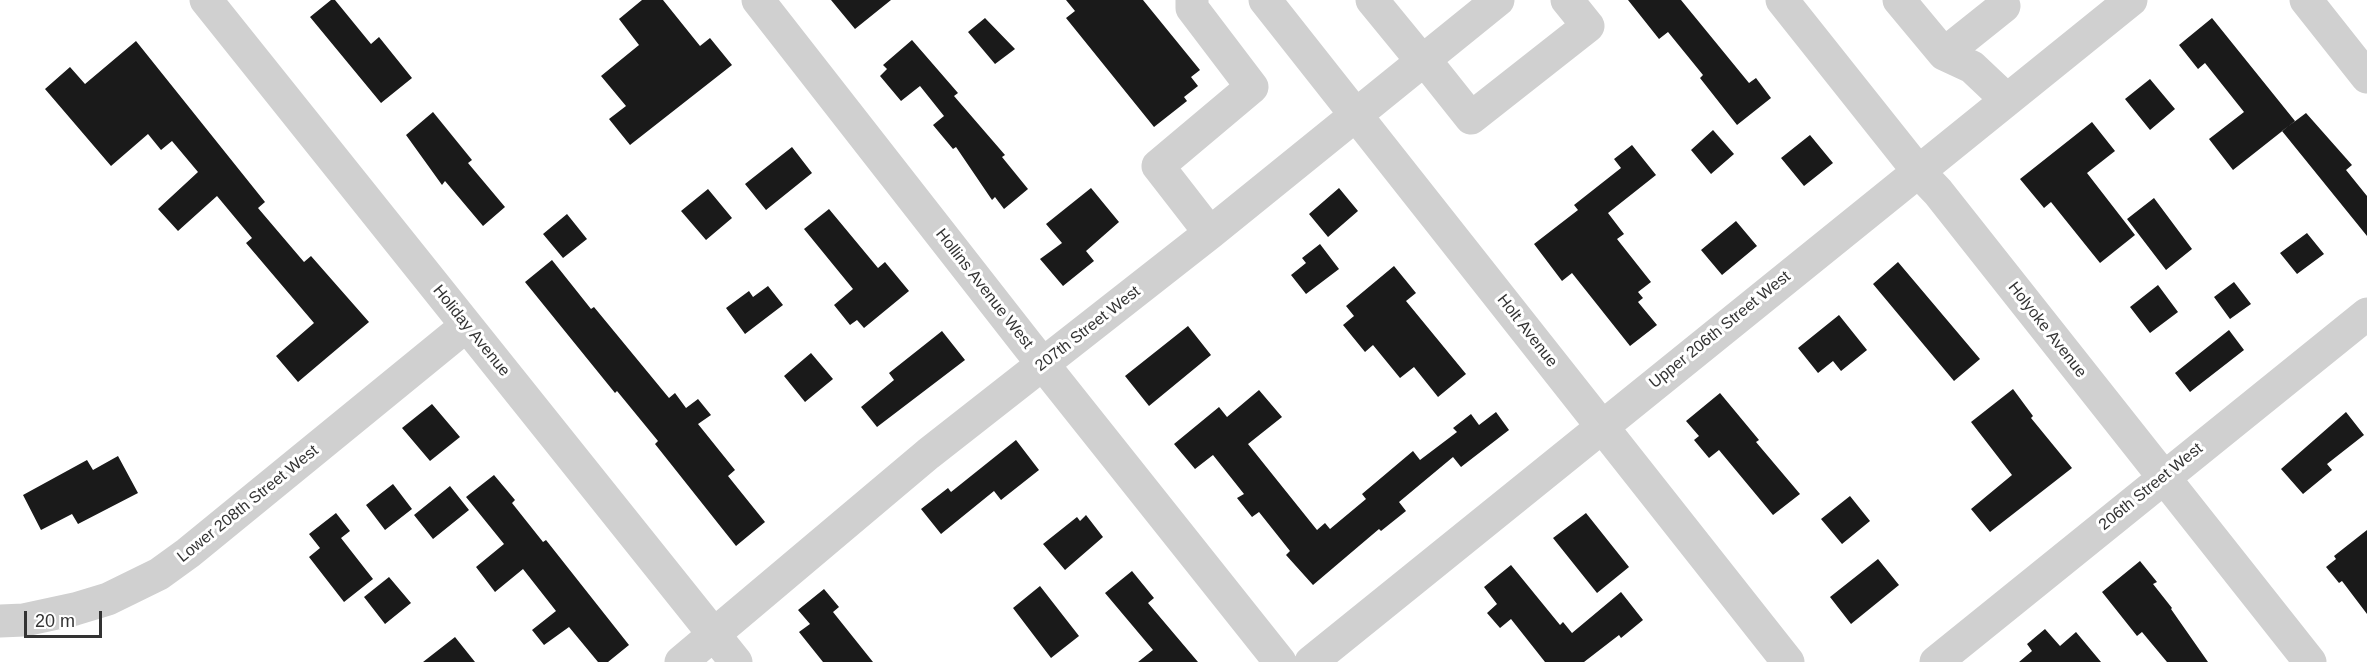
<!DOCTYPE html>
<html>
<head>
<meta charset="utf-8">
<style>
	body { margin:0 }
	#map { position:relative; width:2367px; height:662px; overflow:hidden; background:#fff; font-family:Helvetica,sans-serif }
	canvas { display:block }
	.scale { position:absolute; left:24px; top:611px; width:78px; height:27px; box-sizing:border-box; border:3px solid #333; border-top:0; padding-left:8px; font-size:18px; line-height:21px; white-space:nowrap; color:#333; -webkit-text-stroke:4px #fff; paint-order:stroke }
</style>
</head>
<body>
<div id="map">
<canvas width="2367" height="662"></canvas>
<div class="scale">20 m</div>
</div>
<script>
const ctx = document.querySelector('canvas').getContext('2d');
ctx.lineJoin = 'round';
function fillPath(path, color) {
  ctx.fillStyle = color;
  ctx.fill(path, 'evenodd');
}
function poly(rows) {
  const path = new Path2D();
  for (const r of rows) {
    path.moveTo(r[0], r[1]);
    for (let i = 2; i < r.length; i += 2) path.lineTo(r[i], r[i + 1]);
  }
  return path;
}
function stroke(path, color, width, dash) {
  ctx.strokeStyle = color;
  ctx.lineWidth = width;
  ctx.lineCap = dash ? 'butt' : 'round';
  ctx.setLineDash(dash || []);
  ctx.stroke(path);
}
function write(font, color, halo, rows, align = 'center') {
  ctx.font = font + ' Helvetica,sans-serif';
  ctx.lineWidth = 6;
  ctx.setLineDash([]);
  ctx.textBaseline = 'middle';
  ctx.strokeStyle = halo;
  ctx.fillStyle = color;
  for (const [text, x, y, turn = 0] of rows) {
    ctx.save();
    ctx.translate(x, y);
    ctx.rotate((+turn || 0) * Math.PI / 180);
    ctx.textAlign = isNaN(turn) ? turn : align;
    if (halo) ctx.strokeText(text, 0, 0);
    ctx.fillText(text, 0, 0);
    ctx.restore();
  }
}
const building = poly([
	[331,0,335,0,371,44,379,37,412,78,381,103,310,17],
	[642,0,663,0,700,46,710,38,732,65,630,145,609,119,626,106,601,76,639,45,619,19],
	[831,0,891,0,855,29],
	[1066,0,1143,0,1200,70,1191,77,1198,86,1184,97,1187,101,1154,127,1066,18,1075,11],
	[1628,0,1681,0,1749,83,1756,78,1771,98,1737,125,1700,78,1703,75,1668,32,1659,39],
	[985,18,1015,49,995,64,968,32],
	[2212,18,2295,121,2233,170,2209,139,2244,112,2205,63,2198,69,2179,45],
	[912,40,958,93,954,96,1005,155,1002,157,1028,189,1004,209,995,197,992,200,956,147,953,149,933,125,944,116,920,86,901,101,880,76,887,69,883,65],
	[136,41,265,202,258,208,304,262,311,256,369,322,298,382,276,356,314,323,246,243,252,238,217,196,178,231,158,209,198,172,172,141,161,150,148,134,111,166,45,89,70,67,85,84],
	[2150,79,2175,109,2150,130,2125,99],
	[433,112,472,160,468,163,505,207,483,226,445,181,442,185,406,135],
	[2306,113,2352,165,2346,170,2367,196,2367,236,2282,131],
	[2092,122,2115,151,2087,173,2135,235,2100,263,2051,202,2044,208,2020,179],
	[1713,130,1734,154,1711,174,1691,150],
	[1810,135,1833,163,1804,186,1781,158],
	[1632,145,1656,175,1608,213,1624,234,1617,239,1651,282,1638,292,1643,298,1638,302,1657,325,1630,346,1572,273,1562,281,1534,244,1578,210,1574,205,1621,168,1614,159],
	[792,147,812,173,766,210,745,184],
	[1091,188,1119,222,1086,251,1094,261,1063,286,1040,259,1062,243,1046,224],
	[1339,188,1358,211,1328,237,1309,214],
	[708,189,732,218,706,240,681,211],
	[2154,198,2192,249,2166,270,2127,219],
	[829,209,878,268,885,262,909,291,864,328,857,320,850,325,834,305,853,289,804,229],
	[567,214,587,239,563,258,543,234],
	[1736,221,1757,246,1722,275,1701,250],
	[2307,233,2324,254,2297,274,2280,253],
	[1320,244,1339,269,1306,294,1291,275,1306,263,1302,258],
	[552,260,591,309,594,307,669,398,675,393,686,408,698,399,711,415,698,424,735,470,728,476,765,522,736,546,655,444,658,441,617,391,615,393,525,282],
	[1898,262,1980,359,1954,381,1873,284],
	[1394,266,1416,293,1406,301,1466,374,1438,397,1414,367,1400,378,1373,345,1365,352,1343,325,1354,316,1346,306],
	[2234,282,2251,304,2230,319,2214,297],
	[2158,285,2178,312,2150,333,2130,307],
	[768,286,783,305,745,334,726,308,749,291,753,297],
	[1839,315,1867,350,1841,371,1833,361,1818,373,1798,348],
	[1188,326,1211,355,1149,406,1125,376],
	[2229,330,2244,350,2190,392,2175,373],
	[942,331,965,360,877,427,861,407,894,380,889,373],
	[811,353,833,379,805,402,784,376],
	[2013,389,2033,416,2031,418,2072,468,1990,532,1971,509,2012,475,1971,422],
	[1259,390,1282,417,1248,444,1317,530,1325,523,1330,529,1366,499,1362,494,1413,451,1420,460,1457,432,1453,428,1471,414,1479,425,1496,412,1509,430,1461,467,1453,457,1399,502,1406,511,1381,531,1379,529,1313,585,1286,555,1290,551,1259,512,1252,517,1237,498,1244,494,1213,455,1195,469,1174,444,1219,407,1227,417],
	[1720,393,1759,440,1756,442,1800,494,1773,515,1719,450,1709,458,1694,440,1699,436,1686,421],
	[432,404,460,437,430,461,402,428],
	[2346,412,2364,435,2327,464,2332,470,2303,494,2281,469],
	[1016,440,1039,470,1001,500,994,491,941,534,921,509,948,488,951,492],
	[118,456,138,493,78,524,72,514,41,530,23,495,87,460,93,470],
	[494,475,515,500,512,503,543,542,546,540,629,645,608,662,598,662,569,627,544,645,532,630,556,611,523,569,495,592,476,567,504,544,466,497],
	[393,484,412,509,385,530,366,505],
	[450,486,469,510,433,539,414,515],
	[1850,496,1870,521,1842,544,1821,519],
	[336,513,350,531,341,538,373,579,344,602,309,557,320,548,309,534],
	[1586,513,1629,567,1597,593,1553,538],
	[1086,515,1103,537,1065,570,1043,544,1077,517,1080,521],
	[2367,530,2367,614,2342,581,2339,583,2326,567,2336,559,2334,556],
	[1878,559,1899,585,1851,624,1830,597],
	[2140,561,2157,582,2153,584,2172,608,2171,609,2208,662,2167,662,2142,632,2137,636,2102,592],
	[1511,565,1560,625,1563,622,1572,633,1621,592,1643,620,1621,638,1619,635,1584,662,1545,662,1511,619,1500,628,1487,613,1497,604,1484,587],
	[1132,571,1154,598,1148,603,1198,662,1138,662,1153,650,1105,593],
	[389,577,411,603,385,624,364,597],
	[1040,586,1079,636,1051,658,1013,608],
	[824,589,839,607,833,612,873,662,823,662,799,632,810,624,798,610],
	[2045,629,2060,646,2076,632,2101,662,2019,662,2032,651,2027,644],
	[455,637,475,662,423,662]
]);
const minor = poly([
	[206,0,736,662],
	[758,0,1026,343,1280,662],
	[1192,0,1192,8,1252,87,1158,166,1210,233],
	[1265,0,1788,662],
	[1372,0,1422,61],
	[1782,0,1918,171,1938,192,2310,662],
	[1899,0,1944,54,1972,67,2007,100],
	[2306,0,2367,77],
	[1944,54,2004,6],
	[1424,59,1471,118,1588,26,1567,0],
	[0,621,24,620,75,609,108,599,159,574,188,553,466,326],
	[681,662,928,454,1210,233,1498,0],
	[1311,662,2131,0],
	[1936,662,2367,314]
]);
const streetNames = [
	["Hollins Avenue West",984,289,52],
	["207th Street West",1088,329,-38],
	["Upper 206th Street West",1720,330,-39],
	["Holyoke Avenue",2047,330,52],
	["Holiday Avenue",471,331,51],
	["Holt Avenue",1527,331,52],
	["206th Street West",2151,487,-39],
	["Lower 208th Street West",248,504,-39]
];
fillPath(building, '#1a1a1a');
stroke(minor, '#d0d0d0', 33);
write('16px', '#333', '#fff', streetNames);
</script>
</body>
</html>
